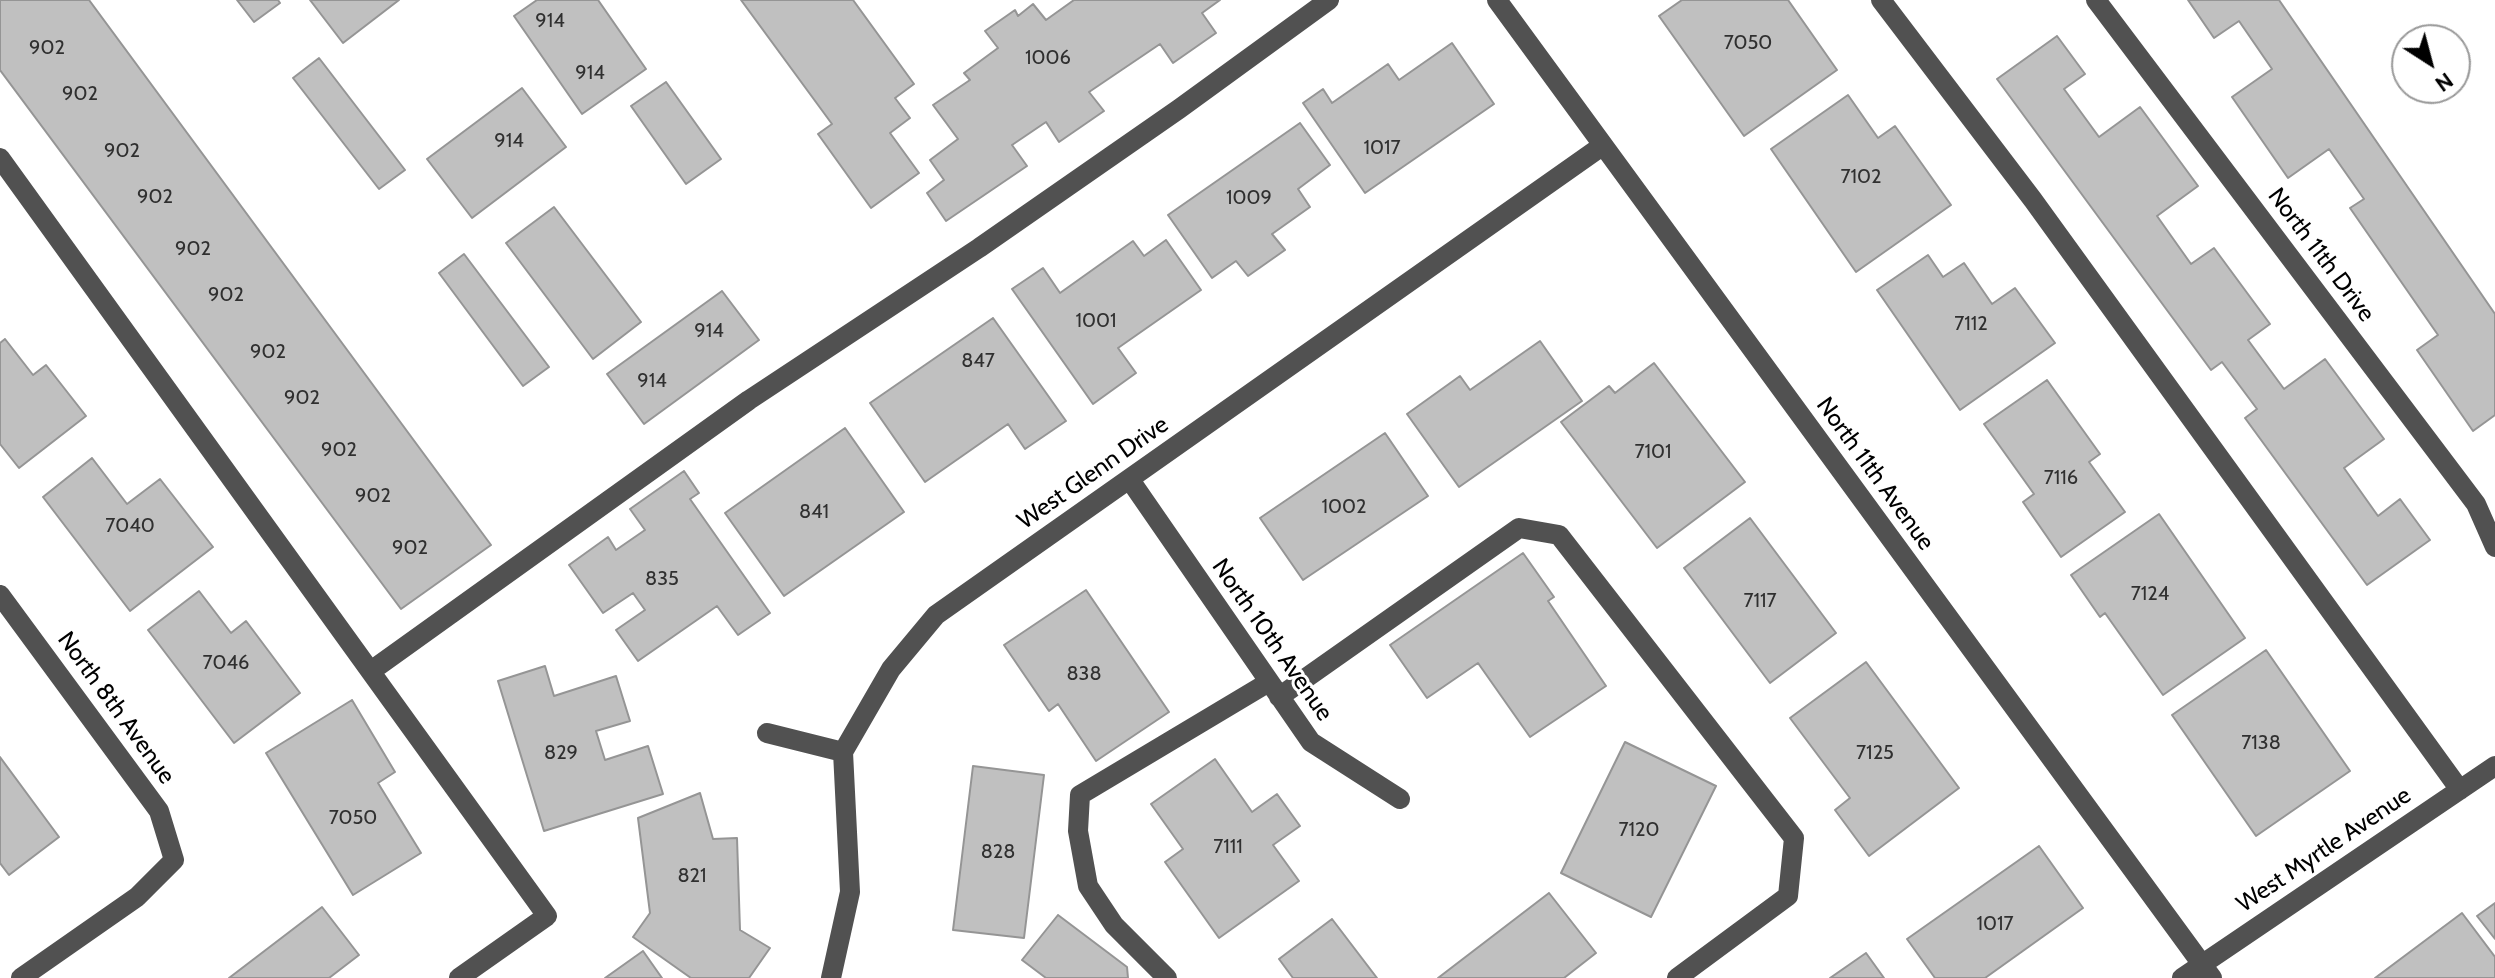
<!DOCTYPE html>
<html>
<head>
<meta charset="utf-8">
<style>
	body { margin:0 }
	#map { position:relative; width:2495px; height:978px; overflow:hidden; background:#fff; font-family:Cabin,sans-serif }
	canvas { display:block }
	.north { position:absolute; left:2391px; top:24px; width:80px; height:80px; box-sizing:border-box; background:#fff; border:2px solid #999; border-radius:50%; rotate:144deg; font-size:22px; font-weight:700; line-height:32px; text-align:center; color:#000 }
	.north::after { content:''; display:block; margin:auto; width:28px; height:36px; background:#000; clip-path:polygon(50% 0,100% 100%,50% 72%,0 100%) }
</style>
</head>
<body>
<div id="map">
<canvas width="2495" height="978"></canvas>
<div class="north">N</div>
</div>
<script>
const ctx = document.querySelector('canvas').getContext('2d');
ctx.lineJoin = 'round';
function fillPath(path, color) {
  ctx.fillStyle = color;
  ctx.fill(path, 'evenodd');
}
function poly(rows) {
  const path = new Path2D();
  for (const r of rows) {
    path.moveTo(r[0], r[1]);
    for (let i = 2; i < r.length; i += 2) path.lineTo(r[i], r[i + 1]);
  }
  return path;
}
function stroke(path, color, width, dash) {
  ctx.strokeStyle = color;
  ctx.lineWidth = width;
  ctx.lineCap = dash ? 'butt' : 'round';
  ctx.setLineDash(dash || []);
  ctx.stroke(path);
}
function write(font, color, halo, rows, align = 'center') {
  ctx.font = font + ' Cabin,sans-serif';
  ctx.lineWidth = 6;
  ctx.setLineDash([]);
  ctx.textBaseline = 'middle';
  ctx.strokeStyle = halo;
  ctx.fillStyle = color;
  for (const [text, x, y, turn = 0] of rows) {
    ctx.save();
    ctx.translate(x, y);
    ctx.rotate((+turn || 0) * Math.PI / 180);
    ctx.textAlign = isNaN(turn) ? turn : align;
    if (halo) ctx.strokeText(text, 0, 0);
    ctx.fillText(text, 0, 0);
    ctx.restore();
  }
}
const building = poly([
	[0,0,89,0,491,545,401,609,0,70,0,0],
	[237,0,278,0,280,3,254,22,237,0],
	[310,0,399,0,343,43,310,0],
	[537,0,598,0,646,69,582,114,514,16,537,0],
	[741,0,853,0,914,84,895,98,910,118,890,133,919,173,871,208,818,134,832,124,741,0],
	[1074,0,1220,0,1202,13,1216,33,1173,63,1160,44,1089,92,1104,111,1059,142,1046,122,1012,145,1027,166,946,221,927,193,944,180,930,160,958,139,933,105,970,80,964,73,998,48,985,31,1015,10,1018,16,1033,4,1046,20,1074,0],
	[1682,0,1788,0,1837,70,1744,136,1659,16,1682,0],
	[2188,0,2279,0,2495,314,2495,415,2473,431,2417,350,2438,335,2350,208,2364,199,2329,149,2288,178,2232,97,2272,69,2239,21,2214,38,2188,0],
	[2057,36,2085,74,2064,89,2099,137,2140,107,2198,186,2157,216,2191,264,2214,248,2270,324,2248,340,2284,389,2325,359,2384,439,2344,468,2378,516,2400,499,2430,540,2367,585,2245,418,2257,409,2222,362,2211,370,1997,79,2057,36],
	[1452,43,1494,104,1365,193,1303,103,1323,89,1332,103,1388,64,1399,80,1452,43],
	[319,58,405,170,379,189,293,78,319,58],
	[666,82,721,159,686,184,631,106,666,82],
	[522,88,566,147,472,218,427,159,522,88],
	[1848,95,1878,138,1895,126,1951,205,1856,272,1771,149,1848,95],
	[1300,123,1330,165,1298,189,1310,207,1272,234,1285,250,1248,276,1236,261,1212,278,1168,215,1300,123],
	[554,207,641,322,593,359,506,243,554,207],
	[1166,240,1201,290,1118,348,1136,373,1093,404,1012,289,1043,268,1060,293,1133,241,1144,256,1166,240],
	[464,254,549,367,523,386,439,273,464,254],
	[1928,255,1943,277,1964,263,1992,304,2015,288,2055,343,1960,410,1877,290,1928,255],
	[722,291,759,340,644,424,607,374,722,291],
	[993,318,1066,421,1025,449,1008,424,925,482,870,403,993,318],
	[5,339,33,375,46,365,86,416,19,468,0,444,0,343,5,339],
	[1540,341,1582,401,1459,487,1407,414,1460,376,1470,390,1540,341],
	[1654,363,1745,482,1657,548,1561,422,1609,386,1615,393,1654,363],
	[2047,380,2100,454,2089,462,2125,512,2061,557,2023,502,2034,494,1984,424,2047,380],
	[845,428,904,512,784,596,725,513,845,428],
	[1385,433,1428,496,1303,580,1260,518,1385,433],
	[92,458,127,504,160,479,213,547,130,611,43,497,92,458],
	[684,471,699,493,690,499,770,613,738,635,717,606,638,661,616,630,645,610,633,593,603,613,569,565,608,537,616,550,645,530,630,509,684,471],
	[2159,514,2245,638,2163,695,2105,613,2100,617,2071,575,2159,514],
	[1750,518,1836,633,1770,683,1684,568,1750,518],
	[1523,553,1554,597,1548,601,1606,686,1530,737,1478,663,1427,698,1390,645,1523,553],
	[1086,590,1169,712,1096,761,1058,704,1049,711,1004,645,1086,590],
	[199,591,231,633,246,621,300,693,234,743,148,630,199,591],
	[2266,650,2350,771,2256,836,2172,715,2266,650],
	[1866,662,1959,788,1869,856,1835,810,1850,798,1790,718,1866,662],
	[545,666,554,696,616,676,630,721,596,731,605,760,648,746,663,794,544,831,498,681,545,666],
	[352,700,395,772,378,783,421,853,353,895,266,753,352,700],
	[1625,742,1716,786,1651,917,1561,873,1625,742],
	[0,757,59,837,9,875,0,863,0,757],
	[1215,759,1252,812,1277,794,1300,826,1273,845,1299,881,1219,938,1165,862,1183,849,1151,804,1215,759],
	[973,766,1044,775,1024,938,953,930,973,766],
	[700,793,713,839,737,838,740,930,770,948,749,978,691,978,633,937,650,913,638,818,700,793],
	[2039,846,2083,908,1985,978,1935,978,1907,939,2039,846],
	[1549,893,1596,953,1564,978,1438,978,1549,893],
	[2495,903,2495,939,2477,916,2495,903],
	[322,907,359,955,329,978,229,978,322,907],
	[2462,913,2495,957,2495,978,2375,978,2462,913],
	[1058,915,1127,967,1128,978,1046,978,1022,960,1058,915],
	[1332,919,1377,978,1293,978,1279,959,1332,919],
	[643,951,662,978,605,978,643,951],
	[1866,953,1884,978,1830,978,1866,953]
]);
const minor = poly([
	[1497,0,2212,978],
	[1881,0,2033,200,2460,790],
	[2096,0,2476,504,2495,547],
	[0,158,547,916,459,978],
	[1130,480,1311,742,1400,799],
	[0,595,159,811,174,860,137,897,21,978],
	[371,671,749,400,979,248,1179,109,1329,0],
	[1279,697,1519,528,1559,535,1794,838,1788,896,1677,978],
	[767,733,843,752],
	[831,978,850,892,843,752,891,669,936,615,1602,146],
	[1167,978,1114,925,1088,886,1078,831,1080,795,1269,682],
	[2182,978,2495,766]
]);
const numberNames = [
	["914",550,21],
	["7050",1748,43],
	["902",47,48],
	["1006",1048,58],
	["914",590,73],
	["902",80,94],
	["914",509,141],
	["1017",1382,148],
	["902",122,151],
	["7102",1861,177],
	["902",155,197],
	["1009",1249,198],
	["902",193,249],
	["902",226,295],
	["1001",1096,321],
	["7112",1971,324],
	["914",709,331],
	["902",268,352],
	["847",978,361],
	["914",652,381],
	["902",302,398],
	["902",339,450],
	["7101",1653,452],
	["7116",2061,478],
	["902",373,496],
	["1002",1344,507],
	["841",814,512],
	["7040",130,526],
	["902",410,548],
	["835",662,579],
	["7124",2150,594],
	["7117",1760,601],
	["7046",226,663],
	["838",1084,674],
	["7138",2261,743],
	["829",561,753],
	["7125",1875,753],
	["7050",353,818],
	["7120",1639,830],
	["7111",1228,847],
	["828",998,852],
	["821",692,876],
	["1017",1995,924]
];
const streetNames = [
	["North 11th Drive",2321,255,53],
	["West Glenn Drive",1093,473,-35],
	["North 11th Avenue",1875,474,54],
	["North 10th Avenue",1272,640,55],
	["North 8th Avenue",116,708,54],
	["West Myrtle Avenue",2324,850,-34]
];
fillPath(building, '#c0c0c0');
stroke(building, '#959595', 2);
stroke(minor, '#515151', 20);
write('20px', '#303030', null, numberNames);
write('24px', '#000', '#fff', streetNames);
</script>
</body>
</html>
